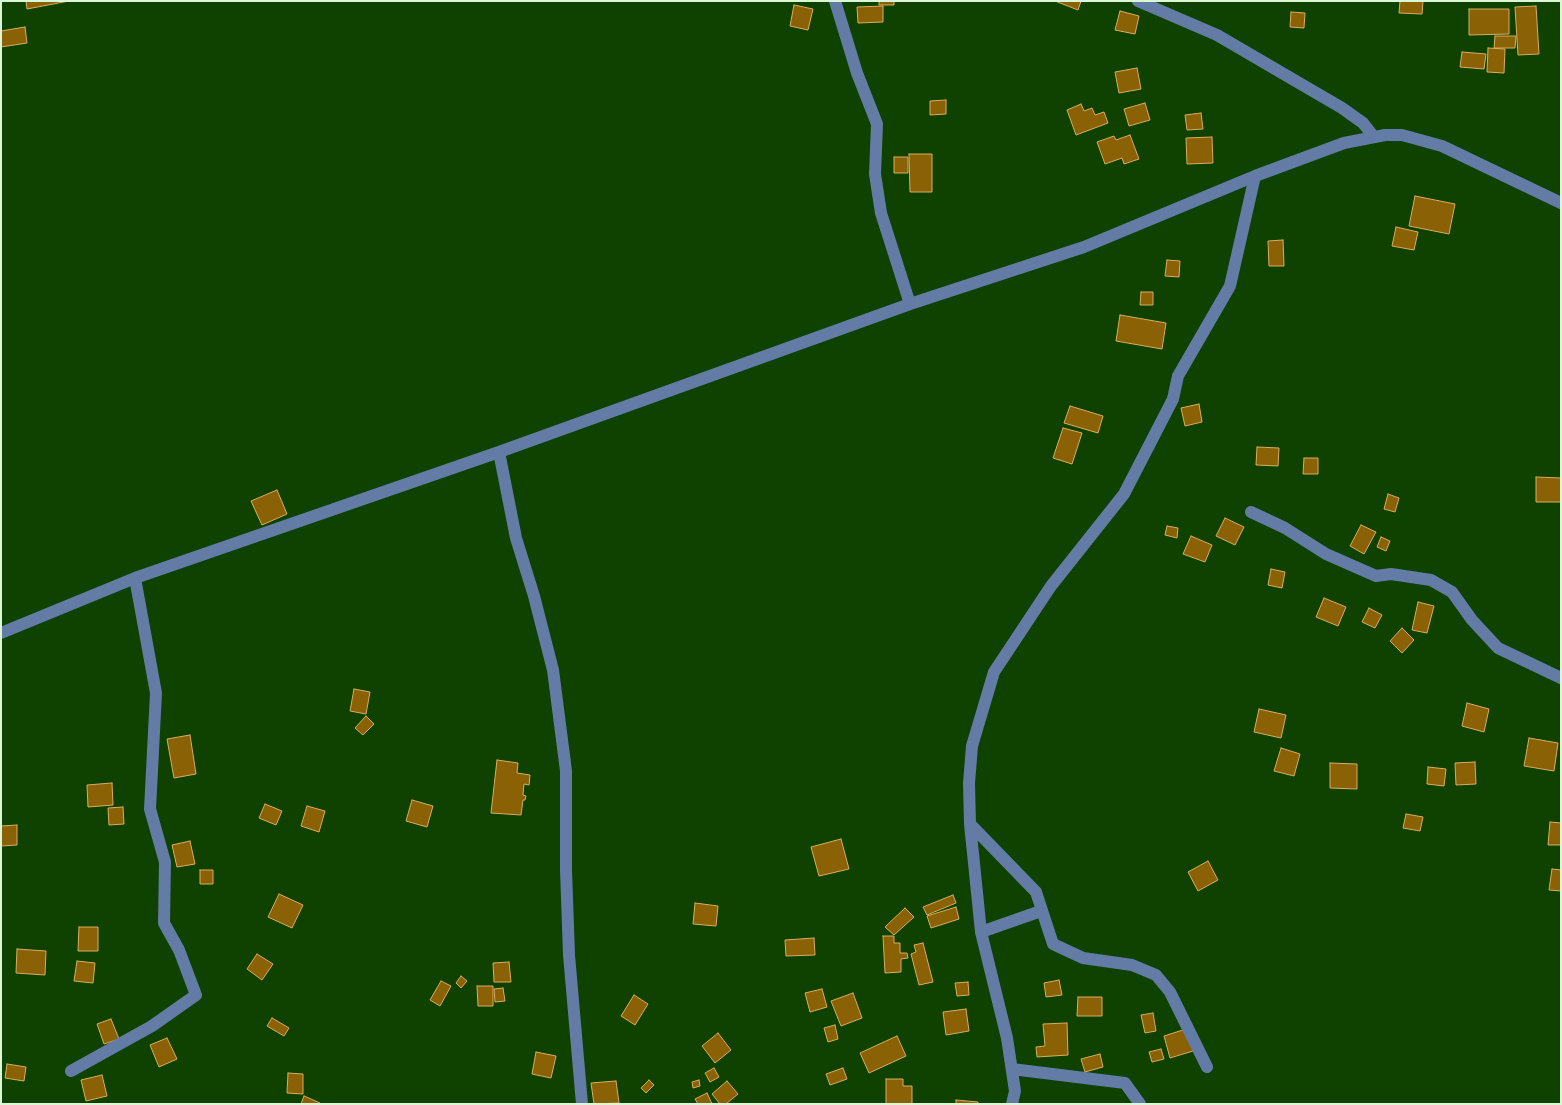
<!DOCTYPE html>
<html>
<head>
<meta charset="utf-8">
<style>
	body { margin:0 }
	#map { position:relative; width:1562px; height:1105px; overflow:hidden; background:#0f4100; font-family:"IBM Plex Serif",serif }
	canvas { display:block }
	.frame { position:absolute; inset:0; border:2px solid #dcf7d5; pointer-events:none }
</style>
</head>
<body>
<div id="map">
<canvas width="1562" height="1105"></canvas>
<div class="frame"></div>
</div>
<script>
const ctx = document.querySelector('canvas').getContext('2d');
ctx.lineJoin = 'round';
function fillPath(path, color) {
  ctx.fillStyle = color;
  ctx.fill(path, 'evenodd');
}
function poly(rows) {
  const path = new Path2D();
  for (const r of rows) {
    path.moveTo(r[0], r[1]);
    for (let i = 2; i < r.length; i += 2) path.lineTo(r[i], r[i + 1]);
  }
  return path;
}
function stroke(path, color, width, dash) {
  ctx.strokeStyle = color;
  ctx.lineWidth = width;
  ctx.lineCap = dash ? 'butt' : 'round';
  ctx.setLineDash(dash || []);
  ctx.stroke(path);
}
const building = poly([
	[26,1,69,1,27,9,26,1],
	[879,1,894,1,894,5,879,5,879,1],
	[1055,1,1081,1,1078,10,1055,1],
	[1400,1,1423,1,1422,14,1399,13,1400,1],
	[794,5,813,9,808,30,790,26,794,5],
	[883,6,883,22,858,23,857,7,883,6],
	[1536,6,1539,54,1518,55,1515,7,1536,6],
	[1469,9,1509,9,1509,34,1469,35,1469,9],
	[1120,11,1139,16,1135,34,1115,30,1120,11],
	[1291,12,1305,13,1304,28,1290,27,1291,12],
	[25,27,27,43,1,47,1,31,25,27],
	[1495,36,1516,36,1515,48,1494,48,1495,36],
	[1488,48,1505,49,1504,73,1487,72,1488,48],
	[1462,52,1486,54,1484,69,1460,67,1462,52],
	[1137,68,1141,89,1119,93,1115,72,1137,68],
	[946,100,946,114,930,115,930,101,946,100],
	[1145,103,1150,120,1129,126,1124,109,1145,103],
	[1081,104,1084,111,1092,108,1095,115,1104,112,1108,123,1076,135,1067,110,1081,104],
	[1201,113,1203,129,1187,130,1185,115,1201,113],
	[1130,135,1139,159,1124,164,1122,158,1105,164,1097,142,1114,136,1116,140,1130,135],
	[1212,137,1213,163,1187,164,1186,138,1212,137],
	[909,154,932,154,932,192,910,192,909,154],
	[894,157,908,157,908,173,894,173,894,157],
	[1415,196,1455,204,1449,234,1409,226,1415,196],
	[1396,227,1418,232,1414,250,1392,246,1396,227],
	[1283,240,1284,266,1269,266,1268,241,1283,240],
	[1167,260,1180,261,1179,277,1165,276,1167,260],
	[1141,292,1153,292,1153,305,1140,305,1141,292],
	[1120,315,1166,323,1162,349,1116,341,1120,315],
	[1199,404,1202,422,1185,426,1181,408,1199,404],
	[1070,406,1103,416,1098,433,1064,423,1070,406],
	[1063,428,1082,433,1072,464,1053,458,1063,428],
	[1257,447,1279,448,1278,466,1256,465,1257,447],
	[1304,458,1318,458,1318,474,1303,474,1304,458],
	[1536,477,1561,478,1561,502,1536,502,1536,477],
	[277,490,287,514,262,525,251,501,277,490],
	[1388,494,1399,498,1395,512,1384,509,1388,494],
	[1225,518,1244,527,1235,545,1216,536,1225,518],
	[1361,525,1376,532,1364,554,1350,546,1361,525],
	[1167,526,1178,528,1177,538,1165,535,1167,526],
	[1191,536,1212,545,1205,562,1183,554,1191,536],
	[1381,537,1390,541,1386,551,1377,547,1381,537],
	[1271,569,1285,572,1282,588,1268,585,1271,569],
	[1324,598,1346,607,1338,626,1316,617,1324,598],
	[1418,602,1434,606,1427,633,1412,630,1418,602],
	[1369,608,1382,615,1375,628,1362,622,1369,608],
	[1402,628,1414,640,1402,653,1390,641,1402,628],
	[354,689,370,692,366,714,350,711,354,689],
	[1467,703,1489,709,1484,732,1462,726,1467,703],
	[1259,709,1286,715,1281,738,1254,732,1259,709],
	[366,716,374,724,363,735,355,728,366,716],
	[190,735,196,774,174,778,167,739,190,735],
	[1529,738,1558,743,1554,771,1524,766,1529,738],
	[1281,748,1300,754,1294,776,1274,771,1281,748],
	[497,760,518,763,517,773,530,775,529,785,524,784,523,795,526,796,525,800,523,800,521,815,491,813,497,760],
	[1475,762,1476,784,1456,785,1455,763,1475,762],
	[1330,763,1357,764,1357,789,1330,788,1330,763],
	[1428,767,1446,769,1444,786,1427,784,1428,767],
	[112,783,113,805,88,807,87,785,112,783],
	[412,800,433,806,427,827,406,821,412,800],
	[265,804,282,811,276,825,259,818,265,804],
	[307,806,325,811,319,832,301,826,307,806],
	[123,807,124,824,109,825,108,808,123,807],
	[1406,814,1423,817,1420,831,1403,828,1406,814],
	[1550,822,1561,823,1561,845,1548,845,1550,822],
	[17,825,17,845,1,846,1,826,17,825],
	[841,839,849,869,819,876,811,847,841,839],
	[190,841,195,864,177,867,172,845,190,841],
	[1208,861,1218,880,1198,891,1188,872,1208,861],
	[1552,869,1561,870,1561,891,1549,890,1552,869],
	[200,870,213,870,213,884,200,884,200,870],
	[279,894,303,905,292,928,268,917,279,894],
	[953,895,956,903,927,915,923,907,953,895],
	[695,903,718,906,716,926,693,924,695,903],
	[956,907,959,919,931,928,927,916,956,907],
	[905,908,914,917,894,935,885,927,905,908],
	[79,927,98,927,98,951,78,951,79,927],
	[883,936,894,936,894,943,900,943,900,953,907,953,908,958,901,959,901,972,885,973,883,936],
	[814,938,815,955,786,956,785,940,814,938],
	[923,943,933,982,919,985,911,954,916,952,914,945,923,943],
	[17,949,46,951,45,975,16,973,17,949],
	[257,954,273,964,262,980,247,969,257,954],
	[77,961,95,963,93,983,74,981,77,961],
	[509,962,511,982,494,982,493,963,509,962],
	[461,976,467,981,461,988,456,983,461,976],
	[1059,980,1062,995,1046,997,1044,983,1059,980],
	[441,981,451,986,440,1006,430,1000,441,981],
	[968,982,969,995,957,996,955,983,968,982],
	[477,986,493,986,493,1006,478,1006,477,986],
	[503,988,505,1001,495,1002,494,989,503,988],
	[822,989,827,1007,810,1012,805,993,822,989],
	[853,993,862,1018,841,1026,831,1001,853,993],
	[634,995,648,1004,635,1025,621,1016,634,995],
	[1078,997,1102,997,1102,1016,1077,1016,1078,997],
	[966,1009,969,1031,946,1035,943,1012,966,1009],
	[1153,1013,1156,1031,1145,1033,1141,1015,1153,1013],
	[272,1018,289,1028,284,1036,267,1026,272,1018],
	[111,1019,119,1039,104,1044,97,1024,111,1019],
	[1067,1023,1068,1055,1037,1057,1036,1047,1045,1046,1043,1024,1067,1023],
	[835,1025,838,1039,828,1042,824,1028,835,1025],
	[1186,1029,1193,1051,1170,1058,1164,1036,1186,1029],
	[718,1033,731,1050,715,1063,702,1046,718,1033],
	[897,1036,906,1056,869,1073,860,1053,897,1036],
	[167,1038,177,1059,159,1067,150,1045,167,1038],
	[1161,1049,1164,1059,1152,1062,1149,1052,1161,1049],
	[536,1052,556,1056,551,1078,532,1074,536,1052],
	[1100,1054,1103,1067,1085,1072,1081,1059,1100,1054],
	[7,1064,26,1067,24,1081,5,1078,7,1064],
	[714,1068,719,1077,710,1082,705,1073,714,1068],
	[843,1068,847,1079,830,1085,826,1074,843,1068],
	[288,1073,303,1074,303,1094,287,1093,288,1073],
	[102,1075,107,1096,86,1101,81,1080,102,1075],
	[886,1079,903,1079,903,1086,912,1086,912,1104,886,1104,886,1079],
	[649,1080,654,1085,646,1093,641,1088,649,1080],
	[699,1080,700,1086,693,1088,692,1082,699,1080],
	[616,1081,619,1103,594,1104,591,1083,616,1081],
	[727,1081,738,1094,726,1104,720,1104,712,1094,727,1081],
	[707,1093,712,1104,698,1104,695,1099,707,1093],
	[304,1096,320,1103,320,1104,301,1104,304,1096],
	[956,1100,978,1102,978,1104,956,1104,956,1100]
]);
const minor = poly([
	[835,1,857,73,877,124,875,174,881,213,910,304],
	[1138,1,1217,35,1342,108,1363,123,1374,137],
	[499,452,516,538,534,596,553,670,566,771,566,870,569,955,582,1104],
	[1251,512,1285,528,1326,554,1376,576,1391,574,1431,580,1452,592,1472,620,1498,648,1561,678],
	[1,633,135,578,499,452,910,304,1084,247,1255,176,1344,143,1385,135,1402,135,1442,146,1561,203],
	[970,824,981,932,1007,1038,1015,1091,1012,1104],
	[981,932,1041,911],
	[1207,1067,1170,992,1156,975,1132,965,1083,958,1053,944,1036,892,970,824,969,783,972,746,994,672,1051,586,1124,494,1173,399,1178,376,1230,286,1255,176],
	[1012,1069,1125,1083,1140,1104],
	[71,1071,152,1026,196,995,179,950,164,923,165,862,150,809,156,693,135,578]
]);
fillPath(building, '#8a6205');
stroke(building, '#d9ad61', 1);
stroke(minor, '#627ca6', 12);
</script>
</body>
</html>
